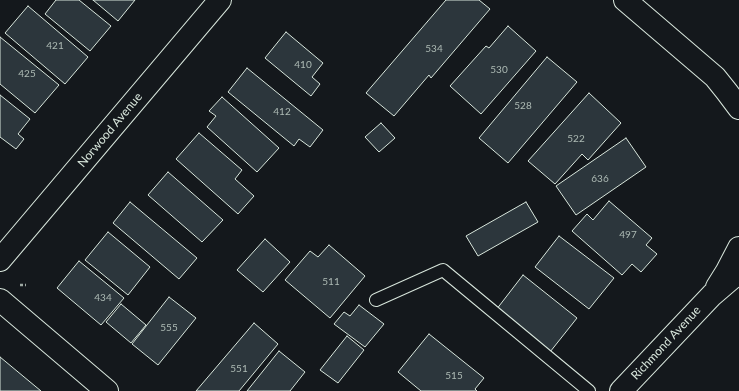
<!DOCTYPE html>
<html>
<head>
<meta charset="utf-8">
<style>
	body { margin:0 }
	canvas { display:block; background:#14181c }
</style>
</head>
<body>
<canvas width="739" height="391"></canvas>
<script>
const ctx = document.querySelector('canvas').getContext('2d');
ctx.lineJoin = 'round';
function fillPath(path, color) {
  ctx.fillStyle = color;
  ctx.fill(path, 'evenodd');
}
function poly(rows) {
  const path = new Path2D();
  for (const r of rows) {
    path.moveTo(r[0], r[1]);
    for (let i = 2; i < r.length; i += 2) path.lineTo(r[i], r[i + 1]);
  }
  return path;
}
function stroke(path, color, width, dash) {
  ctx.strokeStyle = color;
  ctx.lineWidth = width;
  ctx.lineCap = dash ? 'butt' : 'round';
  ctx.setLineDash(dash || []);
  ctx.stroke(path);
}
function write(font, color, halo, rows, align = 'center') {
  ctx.font = font + ' Lato,sans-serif';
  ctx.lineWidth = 3;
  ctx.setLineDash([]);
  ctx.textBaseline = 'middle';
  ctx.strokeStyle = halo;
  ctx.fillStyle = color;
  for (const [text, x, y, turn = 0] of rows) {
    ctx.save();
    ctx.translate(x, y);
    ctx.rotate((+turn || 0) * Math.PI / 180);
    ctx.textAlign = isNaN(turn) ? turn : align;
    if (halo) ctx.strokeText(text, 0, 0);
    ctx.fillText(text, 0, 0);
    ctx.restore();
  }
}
const building = poly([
	[56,0,79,0,111,26,90,51,45,14,56,0],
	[93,0,135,0,118,21,93,0],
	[446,0,479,0,490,9,431,78,429,75,394,116,366,93,446,0],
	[28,6,88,57,65,84,5,33,28,6],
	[508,26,536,51,481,114,450,86,486,46,489,48,508,26],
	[286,32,323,63,312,77,320,84,311,96,265,58,286,32],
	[0,37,59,85,35,113,0,84,0,37],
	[547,57,577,82,508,163,479,138,547,57],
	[247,68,323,130,310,147,299,139,294,146,228,92,247,68],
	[589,93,621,123,588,160,582,154,555,184,528,161,589,93],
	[0,95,30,119,18,134,24,139,16,149,0,137,0,95],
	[222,97,279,148,257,172,207,127,216,116,209,111,222,97],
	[381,123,395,138,379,152,365,137,381,123],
	[199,133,242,170,235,179,254,196,238,214,176,159,199,133],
	[626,138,646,167,576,215,556,186,626,138],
	[168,172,223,220,202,242,148,195,168,172],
	[609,201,652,238,646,245,657,254,641,272,632,264,622,275,572,231,587,214,593,220,609,201],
	[130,202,197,258,179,279,113,223,130,202],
	[526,202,538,222,478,256,466,236,526,202],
	[108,232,150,267,128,295,85,260,108,232],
	[559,236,614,278,589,309,535,267,559,236],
	[265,239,290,262,263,292,237,270,265,239],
	[329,245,365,276,330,318,285,280,310,251,318,257,329,245],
	[79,261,124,298,101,325,57,288,79,261],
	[523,275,577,318,550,352,496,310,523,275],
	[169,297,196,318,158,365,132,344,169,297],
	[121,304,146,325,131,343,106,322,121,304],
	[359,305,384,324,365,347,334,324,344,312,350,316,359,305],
	[254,323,278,344,239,391,196,391,254,323],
	[429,334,484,378,475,389,477,391,421,391,398,372,429,334],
	[347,336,364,350,338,383,320,370,347,336],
	[279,351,305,372,290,391,247,391,279,351],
	[0,357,41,391,0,391,0,357]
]);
const path = poly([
	[20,285,26,285]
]);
const service = poly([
	[376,300,443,270,589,391]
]);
const minor = poly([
	[0,260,220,0],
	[0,300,107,391]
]);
const tertiary = poly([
	[625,0,715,77,727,92,739,108],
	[717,287,727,271,739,248],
	[621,391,712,295,732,278,739,274]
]);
const numberNames = [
	["421",55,46],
	["534",434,49],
	["410",303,65],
	["530",499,70],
	["425",27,74],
	["528",523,106],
	["412",282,112],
	["522",576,139],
	["636",600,179],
	["497",628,235],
	["511",331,282],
	["434",103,298],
	["555",169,328],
	["551",239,369],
	["515",454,376]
];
const streetNames = [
	["Norwood Avenue",110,130,-50],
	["Richmond Avenue",666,343,-47]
];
fillPath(building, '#2c363c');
stroke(building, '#d8e6dc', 1);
stroke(service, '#d8e6dc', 14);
stroke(minor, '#d8e6dc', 24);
stroke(tertiary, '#d8e6dc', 24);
stroke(path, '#9da8a2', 2.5, [3, 2]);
stroke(service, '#14181c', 12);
stroke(minor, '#14181c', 22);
stroke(tertiary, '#14181c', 22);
write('10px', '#adbab4', null, numberNames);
write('12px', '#d8e6dc', '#14181c', streetNames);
</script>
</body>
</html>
